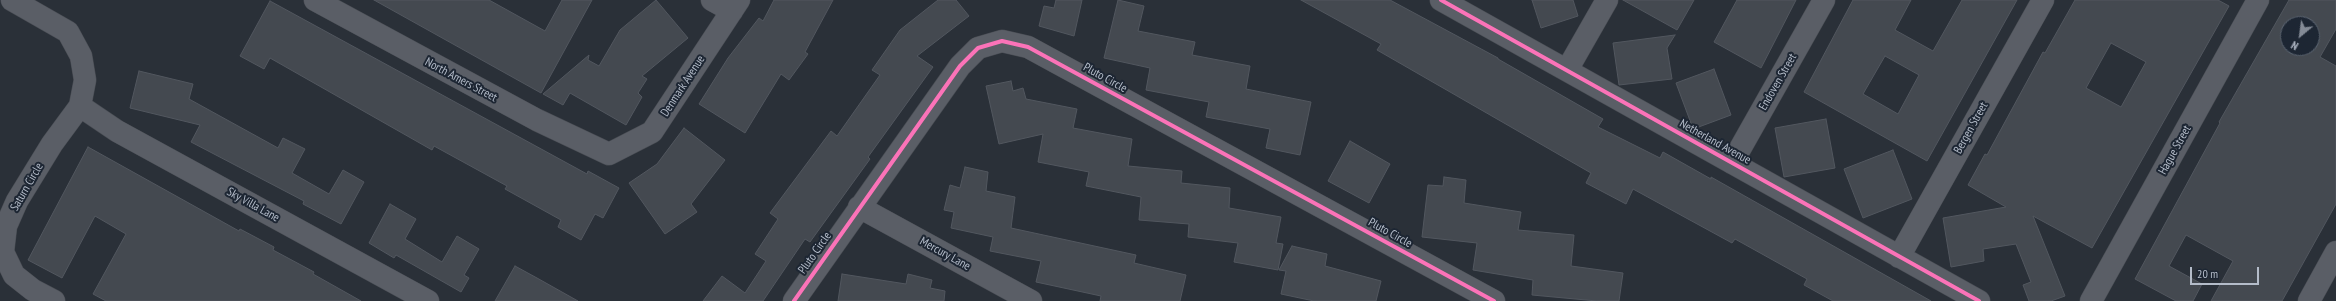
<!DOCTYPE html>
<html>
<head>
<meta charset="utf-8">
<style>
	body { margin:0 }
	#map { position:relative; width:2336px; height:301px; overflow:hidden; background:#2a3038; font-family:"PT Sans Narrow",sans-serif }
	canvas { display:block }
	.north { position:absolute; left:2280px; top:16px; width:40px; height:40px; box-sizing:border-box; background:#1d2633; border:1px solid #59626f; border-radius:50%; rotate:209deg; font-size:11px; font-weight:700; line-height:16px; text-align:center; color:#b4bcc9 }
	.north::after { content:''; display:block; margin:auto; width:14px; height:18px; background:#848b96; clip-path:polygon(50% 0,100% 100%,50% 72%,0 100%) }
	.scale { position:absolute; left:2190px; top:267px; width:69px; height:18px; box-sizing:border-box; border:2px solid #b4bcc9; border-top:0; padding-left:5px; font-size:12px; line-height:14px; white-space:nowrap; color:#b4bcc9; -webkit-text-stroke:3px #1d2633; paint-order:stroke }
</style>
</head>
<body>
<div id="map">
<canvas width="2336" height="301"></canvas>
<div class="north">N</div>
<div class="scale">20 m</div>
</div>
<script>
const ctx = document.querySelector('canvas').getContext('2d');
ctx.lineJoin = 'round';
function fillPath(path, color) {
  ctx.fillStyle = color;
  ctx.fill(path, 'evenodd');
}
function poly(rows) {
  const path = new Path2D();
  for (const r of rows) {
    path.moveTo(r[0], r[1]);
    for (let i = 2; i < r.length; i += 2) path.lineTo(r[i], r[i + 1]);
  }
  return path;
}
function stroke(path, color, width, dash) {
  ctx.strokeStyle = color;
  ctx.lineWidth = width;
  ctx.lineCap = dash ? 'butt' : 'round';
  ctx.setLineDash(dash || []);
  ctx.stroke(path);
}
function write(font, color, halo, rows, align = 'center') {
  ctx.font = font + ' "PT Sans Narrow",sans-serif';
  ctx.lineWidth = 4;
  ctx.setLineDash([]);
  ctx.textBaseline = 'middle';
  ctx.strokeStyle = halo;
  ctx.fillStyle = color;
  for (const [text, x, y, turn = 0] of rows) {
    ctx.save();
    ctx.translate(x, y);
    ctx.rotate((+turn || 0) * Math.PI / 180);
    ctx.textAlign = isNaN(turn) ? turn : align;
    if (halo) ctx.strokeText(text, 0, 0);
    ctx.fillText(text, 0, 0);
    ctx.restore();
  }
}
const building = poly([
	[374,0,489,0,545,31,562,0,592,0,541,93,374,0],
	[656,0,688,38,642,76,647,79,638,93,642,97,626,125,570,93,563,105,543,94,589,55,588,60,599,66,620,30,656,0],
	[774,0,833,0,805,52,808,54,789,80,781,74,745,133,699,104,728,58,759,18,763,21,774,0],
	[938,0,956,0,969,16,917,56,933,67,868,157,870,159,810,242,805,239,763,301,703,301,722,276,745,293,766,261,755,254,778,219,770,213,831,131,837,136,880,75,872,70,900,30,938,0],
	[1056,0,1082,0,1074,36,1039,26,1044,6,1054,8,1056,0],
	[1118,0,1144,6,1138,31,1195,42,1192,55,1250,66,1246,89,1311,102,1300,155,1266,148,1270,129,1206,117,1209,102,1146,90,1150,68,1104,58,1118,0],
	[1301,0,1390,0,1498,58,1498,59,1603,119,1598,127,1660,158,1663,152,1711,179,1711,177,1931,301,1833,301,1804,285,1807,279,1735,239,1732,243,1633,189,1626,204,1586,183,1591,173,1377,50,1381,44,1301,0],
	[1532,0,1573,0,1578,16,1541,28,1532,0],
	[1623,0,1694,0,1677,30,1623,0],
	[1737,0,1796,0,1761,68,1714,42,1737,0],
	[1853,0,1911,0,1895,30,1933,51,1962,0,2017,0,1927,161,1804,92,1853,0],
	[1885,56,1919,75,1898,114,1863,94,1885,56],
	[2075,0,2218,0,2229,6,2092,248,2033,216,2065,296,2051,301,2029,301,2023,285,2031,282,2016,244,1983,249,1984,261,1951,267,1943,218,2006,207,1968,185,1985,154,1987,155,2043,52,2045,53,2075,0],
	[2111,43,2146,62,2121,107,2086,88,2111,43],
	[2289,0,2336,0,2336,29,2320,57,2336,66,2336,204,2282,301,2211,301,2233,261,2186,235,2169,266,2202,284,2193,301,2176,301,2135,279,2220,123,2219,122,2289,0],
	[2288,24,2312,24,2312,48,2288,48,2288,24],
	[270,1,587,174,588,171,619,188,603,218,595,214,581,240,558,227,561,220,505,189,507,186,434,146,432,150,270,58,264,69,240,56,270,1],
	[1675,35,1667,48,1672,79,1619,85,1613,43,1675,35],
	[1714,69,1731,115,1696,128,1692,126,1676,83,1714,69],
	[139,71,193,84,189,99,278,148,283,138,305,149,292,173,329,194,343,170,364,182,341,224,303,204,304,201,191,142,200,125,130,108,139,71],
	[1011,81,1013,91,1023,88,1026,99,1077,109,1073,128,1132,139,1128,166,1182,171,1181,183,1230,188,1229,208,1281,217,1276,243,1283,244,1278,270,1234,262,1238,243,1188,237,1189,224,1139,220,1141,197,1086,186,1089,172,1038,162,1043,134,999,144,986,86,1011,81],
	[1826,119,1835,168,1784,177,1775,128,1826,119],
	[684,128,725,160,691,204,697,212,665,234,629,183,657,164,684,128],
	[1350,141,1390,164,1369,203,1328,181,1350,141],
	[88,147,239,231,240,229,274,247,273,250,314,272,313,274,361,301,106,301,93,294,126,234,95,216,62,278,28,260,88,147],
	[1893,150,1912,199,1863,218,1844,169,1893,150],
	[965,167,988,172,986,191,1015,197,1011,228,1136,255,1134,263,1186,275,1180,301,1100,301,1101,296,1036,282,1041,261,990,251,993,237,951,228,954,212,944,210,950,185,960,188,965,167],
	[1444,177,1466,180,1464,203,1521,212,1518,230,1574,235,1571,266,1623,273,1619,301,1597,301,1532,295,1533,280,1473,270,1477,243,1422,237,1428,185,1443,186,1444,177],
	[390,204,416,219,405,239,442,262,457,236,479,249,464,275,469,278,461,292,396,255,394,258,369,243,390,204],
	[1292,246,1327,254,1325,266,1381,281,1376,301,1314,301,1281,294,1286,271,1279,270,1292,246],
	[515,266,537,278,578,301,495,301,515,266],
	[842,274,906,284,908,274,932,280,930,288,945,291,944,301,838,301,842,274]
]);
const street = poly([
	[12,0,68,32,81,56,85,80,80,106,52,144,17,201,6,226,3,252,14,275,33,290,54,301],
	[315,0,537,120,609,154,652,132,739,0],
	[712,0,732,11],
	[1441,0,1979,301],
	[1567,70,1607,0],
	[80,106,117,131,428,301],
	[1732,163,1824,0],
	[859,207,1031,301],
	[1899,257,2043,0],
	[794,301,960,66,978,48,1002,41,1028,47,1494,301],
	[2091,301,2258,0],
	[2309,301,2336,252]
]);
const cycleway = poly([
	[1441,0,1979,301],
	[794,301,960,66,978,48,1002,41,1028,47,1494,301]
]);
const streetNames = [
	["Pluto Circle",1105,78,29],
	["North Amers Street",461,80,28],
	["Endoven Street",1778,82,-60],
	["Denmark Avenue",683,86,-57],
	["Bergen Street",1971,128,-61],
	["Netherland Avenue",1715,142,29],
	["Hague Street",2175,150,-61],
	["Saturn Circle",27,187,-60],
	["Sky Villa Lane",253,205,29],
	["Pluto Circle",1390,233,29],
	["Pluto Circle",815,253,-55],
	["Mercury Lane",945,254,29]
];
fillPath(building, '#444950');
stroke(building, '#52575f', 1);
stroke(street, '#484c53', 23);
stroke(street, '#5a5e66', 22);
stroke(cycleway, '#fb73b8', 4);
write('12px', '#b4bcc9', '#1d2633', streetNames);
</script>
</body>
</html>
